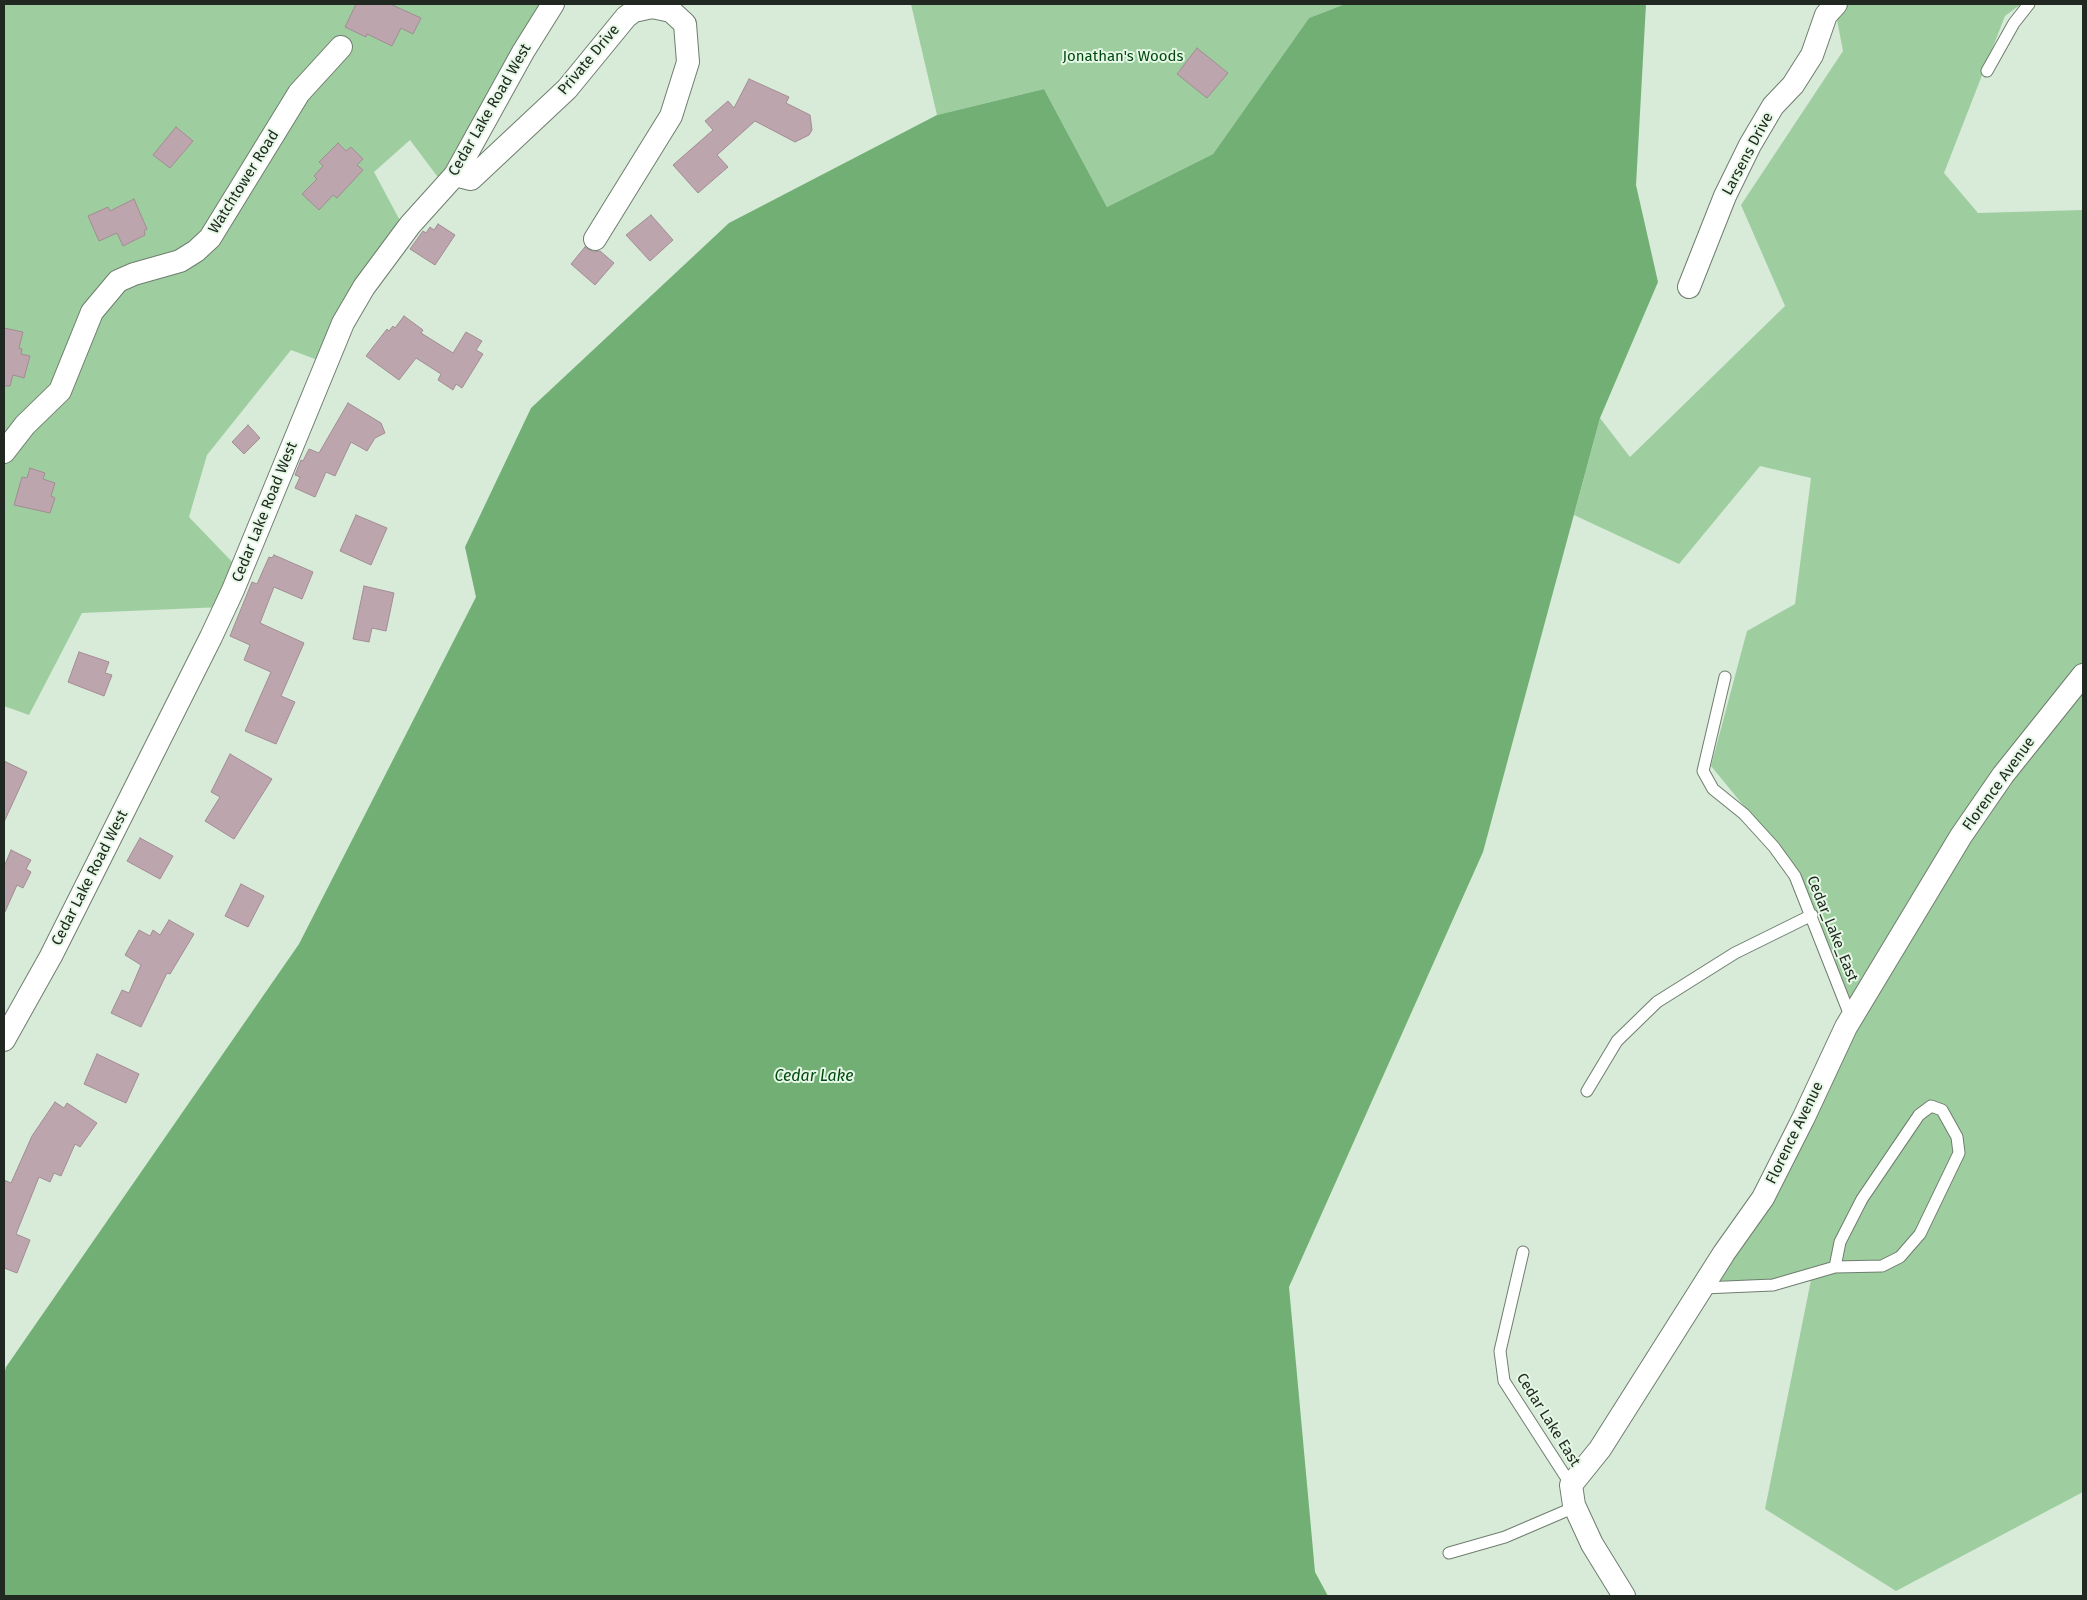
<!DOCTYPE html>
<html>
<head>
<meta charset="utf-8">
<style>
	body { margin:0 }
	#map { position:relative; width:2087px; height:1600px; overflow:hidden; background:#d8ead8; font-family:"Fira Sans",sans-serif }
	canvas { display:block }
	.frame { position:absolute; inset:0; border:5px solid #212821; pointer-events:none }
</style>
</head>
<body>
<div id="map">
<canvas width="2087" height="1600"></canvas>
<div class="frame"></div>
</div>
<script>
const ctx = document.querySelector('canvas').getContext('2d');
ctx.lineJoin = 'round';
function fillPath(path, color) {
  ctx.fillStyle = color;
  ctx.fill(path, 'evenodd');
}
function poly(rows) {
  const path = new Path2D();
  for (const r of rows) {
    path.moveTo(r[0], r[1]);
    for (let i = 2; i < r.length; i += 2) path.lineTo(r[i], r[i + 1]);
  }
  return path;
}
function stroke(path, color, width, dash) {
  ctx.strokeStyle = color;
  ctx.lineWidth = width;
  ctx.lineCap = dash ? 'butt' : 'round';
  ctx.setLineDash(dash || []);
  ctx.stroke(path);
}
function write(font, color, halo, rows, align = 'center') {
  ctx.font = font + ' "Fira Sans",sans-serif';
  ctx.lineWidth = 4;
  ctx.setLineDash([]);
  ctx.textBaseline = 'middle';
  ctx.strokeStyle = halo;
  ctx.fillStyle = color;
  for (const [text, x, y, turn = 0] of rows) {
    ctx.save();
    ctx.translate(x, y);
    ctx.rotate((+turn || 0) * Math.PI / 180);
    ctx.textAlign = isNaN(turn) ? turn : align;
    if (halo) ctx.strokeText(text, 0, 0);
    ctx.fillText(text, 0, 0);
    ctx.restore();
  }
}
const green = poly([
	[4,4,553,4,443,184,410,140,374,172,405,230,323,362,291,350,207,455,189,517,238,568,222,607,82,613,29,715,4,706],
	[911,4,1345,4,1309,18,1213,154,1107,207,1044,89,937,115],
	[1834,4,2021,4,2005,16,1944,173,1978,213,2083,210,2083,1492,1896,1591,1765,1509,1811,1280,1705,1289,1850,1018,1795,868,1711,766,1747,631,1795,604,1811,478,1760,466,1679,564,1574,515,1600,418,1630,457,1785,306,1741,205,1843,51]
]);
const water = poly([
	[1345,4,1646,4,1636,185,1658,282,1600,418,1483,852,1289,1287,1315,1572,1328,1596,4,1596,4,1375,6,1367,299,944,476,597,465,547,531,408,729,223,937,115,1044,89,1107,207,1213,154,1309,18]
]);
const building = poly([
	[356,4,390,4,421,18,413,34,401,28,392,46,367,34,366,37,345,27,356,4],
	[1197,48,1228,73,1207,98,1177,74,1197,48],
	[749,79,789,97,786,103,810,115,812,130,809,135,795,142,755,121,717,155,728,167,698,193,673,165,713,130,705,121,728,101,734,108,749,79],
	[176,127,193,141,170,168,153,155,176,127],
	[338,143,346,151,351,147,363,159,357,165,363,170,337,198,333,195,319,210,302,194,317,179,314,176,323,166,319,162,338,143],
	[134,199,147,229,144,231,145,235,123,246,117,233,99,241,88,216,108,207,110,211,134,199],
	[651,215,673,240,650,261,626,235,651,215],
	[438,224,455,235,435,265,410,249,423,231,426,233,430,227,434,230,438,224],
	[585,247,594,252,600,251,614,263,595,285,571,264,585,247],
	[404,316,423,330,421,333,453,353,466,332,482,341,476,350,483,354,462,388,456,384,453,390,438,380,441,374,416,358,399,380,366,356,387,329,389,331,393,326,395,328,404,316],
	[4,328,23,332,19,348,22,349,21,354,30,356,24,378,13,375,10,386,4,386,4,328],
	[348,403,381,423,385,433,375,438,367,451,351,442,335,476,326,472,315,497,295,488,300,477,295,475,301,460,303,461,309,449,319,453,348,403],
	[248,425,260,438,244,454,232,442,248,425],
	[30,468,45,473,43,479,55,483,51,496,55,498,50,513,14,505,22,477,27,478,30,468],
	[356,515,387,528,371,565,340,551,356,515],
	[274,555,313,572,302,599,274,587,260,623,304,643,281,696,295,702,276,744,245,731,271,672,244,660,250,645,230,636,252,582,257,584,269,557,272,558,274,555],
	[364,586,394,593,386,631,372,628,369,642,353,639,364,586],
	[79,652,109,662,105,673,112,675,104,696,68,682,79,652],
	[230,754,272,779,234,839,205,821,220,797,211,792,230,754],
	[4,761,27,772,4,822,4,761],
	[140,838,173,856,160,879,127,861,140,838],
	[11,850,31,860,26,869,31,872,23,888,17,885,4,914,4,867,11,850],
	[241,884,264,896,248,927,225,916,241,884],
	[169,920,194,934,170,974,167,973,141,1027,111,1013,122,990,129,993,141,965,125,955,139,930,150,936,153,930,160,935,169,920],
	[97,1054,139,1074,126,1103,84,1084,97,1054],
	[55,1102,64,1108,67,1103,97,1123,80,1147,75,1144,61,1176,54,1173,50,1182,39,1177,16,1234,30,1240,17,1273,4,1268,4,1180,11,1183,32,1136,55,1102]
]);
const lane = poly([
	[1987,71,2014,23,2029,4],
	[1725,677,1703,771,1713,789,1744,814,1774,847,1795,876,1851,1018],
	[1587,1091,1617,1041,1657,1002,1735,953,1812,915],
	[1523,1252,1500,1351,1504,1381,1571,1485],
	[1703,1288,1773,1285,1835,1267,1882,1266,1900,1257,1920,1234,1959,1153,1957,1137,1942,1110,1931,1106,1919,1115,1862,1199,1840,1242,1835,1267],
	[1449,1553,1505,1537,1575,1507]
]);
const street = poly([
	[455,175,471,179,567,89,626,17,634,11,652,7,671,11,685,24,688,62,671,116,595,239],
	[1689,287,1725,196,1750,145,1773,106,1793,85,1812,55,1826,15,1836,4],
	[4,452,25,425,60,391,92,312,118,281,134,274,180,261,196,251,210,238,299,93,341,47],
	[4,1040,51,956,211,637,233,590,343,323,364,287,410,225,455,175,523,52,553,4],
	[1624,1596,1592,1544,1574,1505,1571,1485,1600,1449,1724,1253,1763,1198,1804,1117,1846,1027,1961,836,2003,775,2083,675]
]);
const parkNames = [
	["Jonathan's Woods",1123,57]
];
const streetNames = [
	["Private Drive",589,60,-50],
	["Cedar Lake Road West",490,110,-60],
	["Larsens Drive",1748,154,-62],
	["Watchtower Road",244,182,-58],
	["Cedar Lake Road West",265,512,-68],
	["Florence Avenue",1999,784,-54],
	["Cedar Lake Road West",90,878,-63],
	["Cedar_Lake_East",1832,929,68],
	["Florence Avenue",1795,1133,-64],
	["Cedar Lake East",1548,1420,58]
];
const waterNames = [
	["Cedar Lake",814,1077]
];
fillPath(green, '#9ece9f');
fillPath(water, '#72af75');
fillPath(building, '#bca5ad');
stroke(building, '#a38c94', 1);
stroke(lane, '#6e7e6e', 13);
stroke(street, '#6e7e6e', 24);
stroke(lane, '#fff', 11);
stroke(street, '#fff', 22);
write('15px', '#014910', '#e5f7e5', parkNames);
write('15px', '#212821', '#e5f7e5', streetNames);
write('italic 16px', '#024911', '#e5f7e5', waterNames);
</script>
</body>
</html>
